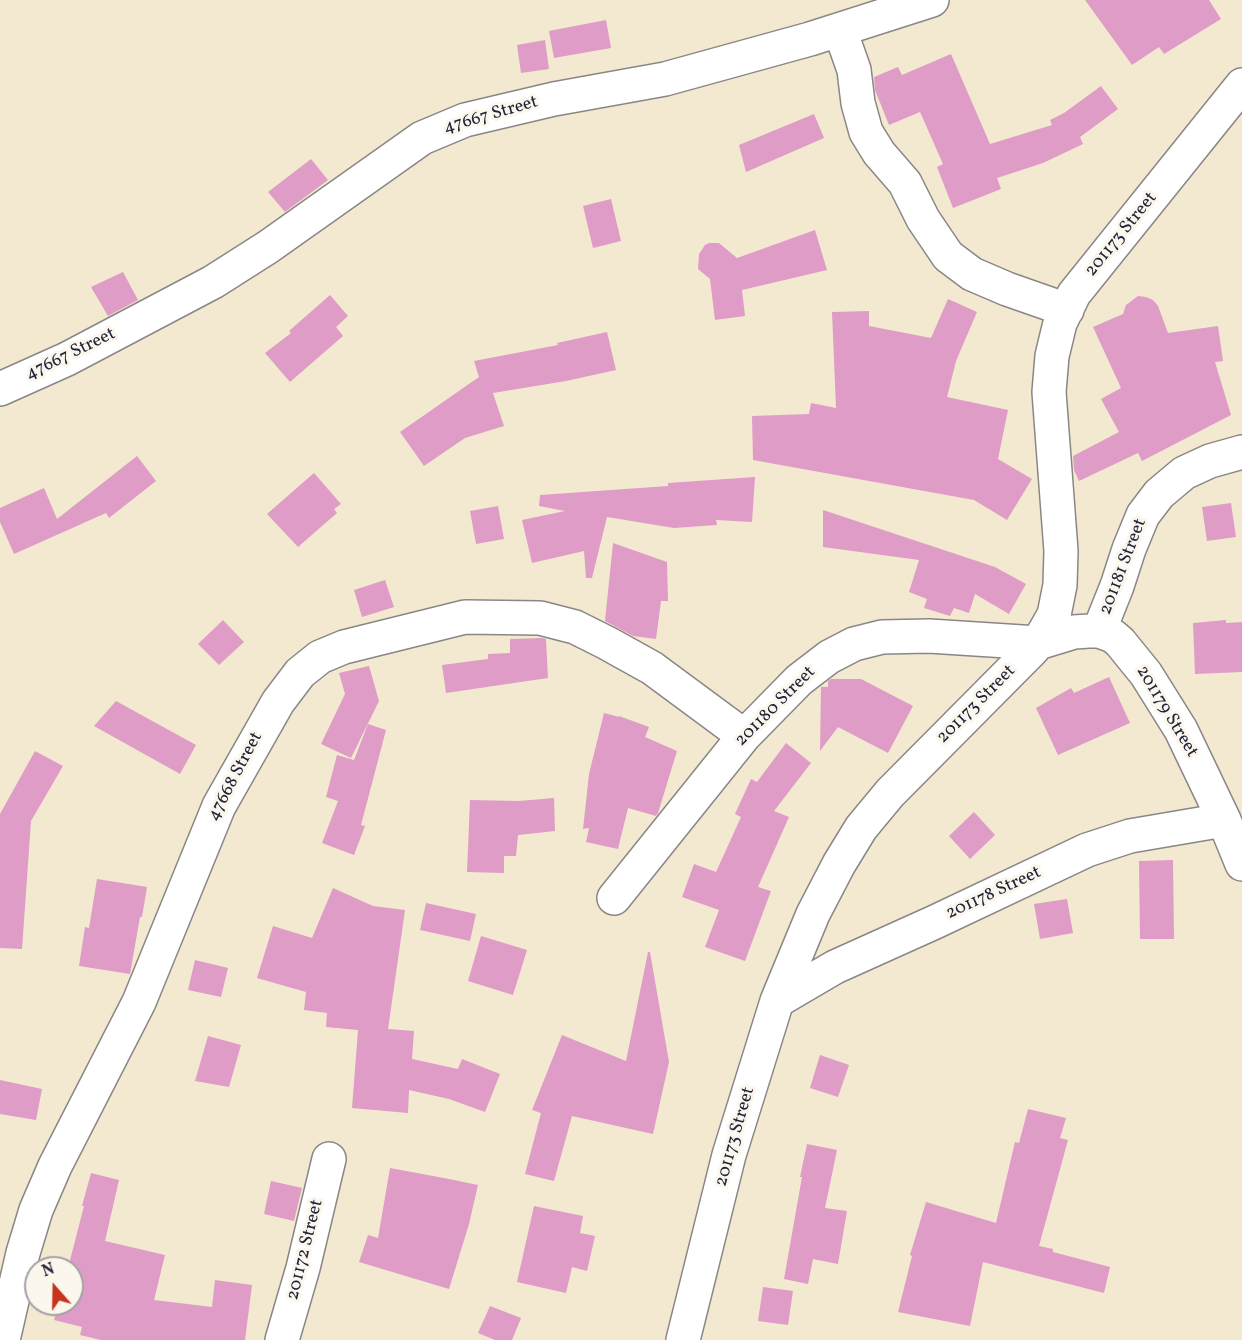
<!DOCTYPE html>
<html>
<head>
<meta charset="utf-8">
<style>
	body { margin:0 }
	#map { position:relative; width:1242px; height:1340px; overflow:hidden; background:#f3e9d0; font-family:Vollkorn,serif }
	canvas { display:block }
	.north { position:absolute; left:24px; top:1256px; width:60px; height:60px; box-sizing:border-box; background:#fbf7ec; border:2px solid #a4a2a5; border-radius:50%; rotate:340deg; font-size:16px; font-weight:700; line-height:24px; text-align:center; color:#22223b }
	.north::after { content:''; display:block; margin:auto; width:21px; height:27px; background:#c8321e; clip-path:polygon(50% 0,100% 100%,50% 72%,0 100%) }
</style>
</head>
<body>
<div id="map">
<canvas width="1242" height="1340"></canvas>
<div class="north">N</div>
</div>
<script>
const ctx = document.querySelector('canvas').getContext('2d');
ctx.lineJoin = 'round';
function fillPath(path, color) {
  ctx.fillStyle = color;
  ctx.fill(path, 'evenodd');
}
function poly(rows) {
  const path = new Path2D();
  for (const r of rows) {
    path.moveTo(r[0], r[1]);
    for (let i = 2; i < r.length; i += 2) path.lineTo(r[i], r[i + 1]);
  }
  return path;
}
function stroke(path, color, width, dash) {
  ctx.strokeStyle = color;
  ctx.lineWidth = width;
  ctx.lineCap = dash ? 'butt' : 'round';
  ctx.setLineDash(dash || []);
  ctx.stroke(path);
}
function write(font, color, halo, rows, align = 'center') {
  ctx.font = font + ' Vollkorn,serif';
  ctx.lineWidth = 6;
  ctx.setLineDash([]);
  ctx.textBaseline = 'middle';
  ctx.strokeStyle = halo;
  ctx.fillStyle = color;
  for (const [text, x, y, turn = 0] of rows) {
    ctx.save();
    ctx.translate(x, y);
    ctx.rotate((+turn || 0) * Math.PI / 180);
    ctx.textAlign = isNaN(turn) ? turn : align;
    if (halo) ctx.strokeText(text, 0, 0);
    ctx.fillText(text, 0, 0);
    ctx.restore();
  }
}
const building = poly([
	[1085,0,1209,0,1221,19,1164,54,1159,47,1132,65],
	[606,20,611,48,554,58,549,31],
	[545,40,549,69,521,73,517,45],
	[951,54,990,144,1052,125,1050,120,1064,113,1101,86,1118,109,1080,137,1083,144,1043,163,997,178,1001,189,953,208,937,167,943,164,920,112,889,125,875,90,874,77,898,67,902,75],
	[814,114,824,138,746,172,739,145],
	[311,159,328,180,285,212,268,192],
	[611,199,621,241,593,248,583,206],
	[815,230,827,270,742,290,745,316,715,320,710,279,698,269,699,254,705,245,709,243,719,243,737,258],
	[123,272,138,300,108,316,91,287],
	[330,295,348,316,336,327,343,336,290,382,265,353,291,333,289,331],
	[1138,296,1146,297,1153,300,1158,306,1168,333,1218,326,1223,361,1215,362,1231,415,1142,461,1138,453,1079,481,1074,470,1073,456,1119,432,1101,399,1121,388,1093,327,1123,314,1126,305],
	[948,299,977,312,956,361,947,397,1008,410,998,459,1032,479,1007,520,974,500,753,460,752,416,809,414,811,403,836,408,832,312,869,311,869,326,931,338],
	[607,332,616,370,566,381,493,393,504,426,465,438,424,466,400,432,479,377,474,361,558,345,557,343],
	[137,456,156,481,109,518,106,513,14,554,0,522,0,508,44,488,57,519],
	[314,473,341,504,334,509,337,513,298,547,267,514],
	[755,477,752,522,716,520,717,525,674,528,607,517,592,578,586,578,584,551,532,563,522,520,565,511,539,506,540,495,668,486,668,483],
	[1231,503,1236,537,1207,541,1202,507],
	[498,506,504,539,476,544,470,511],
	[823,510,995,567,1026,584,1009,614,975,594,969,613,954,608,950,616,924,608,927,599,909,592,919,560,823,547],
	[613,543,667,562,668,601,661,601,656,639,633,636,605,621],
	[385,580,394,607,362,617,354,590],
	[223,620,244,642,219,665,198,644],
	[1226,620,1226,623,1242,622,1242,672,1195,674,1193,623],
	[542,638,546,639,548,678,446,693,442,665,488,659,488,654,510,653,510,639],
	[369,666,379,701,351,758,321,744,345,694,339,673],
	[1109,677,1130,723,1058,755,1036,708,1071,688,1074,693],
	[831,679,861,679,913,706,888,753,838,727,820,751,821,687,828,687,828,681],
	[116,701,196,745,180,774,94,726],
	[604,713,619,717,619,716,649,727,645,737,677,751,658,813,656,816,628,808,618,849,586,842,589,828,583,829,589,774],
	[368,724,386,730,361,825,365,826,354,855,322,843,338,801,326,797,337,755,354,760],
	[786,743,811,763,774,811,789,817,758,887,771,891,745,961,705,947,719,910,682,897,694,864,716,872,741,817,735,814,751,779,757,782],
	[35,751,63,766,31,821,22,949,0,948,0,814],
	[554,798,555,831,518,835,516,856,504,856,504,873,467,872,470,800,519,801],
	[974,812,995,835,970,859,949,836],
	[1173,860,1174,939,1140,939,1139,861],
	[97,879,147,887,142,917,140,917,130,974,79,966,85,927,89,928],
	[333,888,373,906,405,910,388,1029,414,1031,412,1059,458,1069,462,1059,500,1074,485,1112,449,1099,409,1090,408,1113,352,1108,358,1030,326,1027,327,1013,304,1010,306,992,257,978,273,926,312,938],
	[1067,899,1073,933,1040,939,1034,904],
	[426,903,476,914,470,941,420,930],
	[481,936,527,950,513,995,468,981],
	[648,952,650,952,669,1062,653,1134,572,1116,554,1181,525,1174,541,1113,532,1110,562,1035,626,1061],
	[195,960,228,968,221,997,188,990],
	[208,1036,241,1045,229,1087,195,1081],
	[820,1055,849,1065,838,1097,810,1088],
	[0,1080,42,1089,36,1120,0,1114],
	[1028,1109,1066,1118,1060,1138,1068,1140,1039,1246,1053,1249,1053,1252,1110,1267,1104,1293,983,1262,970,1326,898,1312,912,1256,910,1255,926,1202,996,1223,1015,1142,1019,1143],
	[807,1144,837,1150,825,1208,847,1211,838,1264,813,1259,808,1284,784,1279,802,1177,800,1177],
	[390,1168,449,1179,478,1185,469,1224,449,1289,359,1262,368,1235,378,1238],
	[91,1173,119,1180,105,1241,165,1255,154,1300,212,1307,215,1280,252,1285,245,1340,101,1340,80,1335,82,1327,54,1320,58,1304,72,1304,72,1268,68,1268,84,1206,82,1206],
	[271,1181,302,1188,294,1221,264,1214],
	[534,1206,583,1216,580,1233,595,1236,587,1271,572,1267,566,1293,517,1282],
	[763,1287,793,1291,788,1325,758,1321],
	[490,1306,521,1318,512,1340,495,1340,478,1333]
]);
const minor = poly([
	[840,30,854,70,858,103,866,132,879,153,905,183,923,219,948,256,972,274,1007,289,1067,310],
	[0,389,67,359,213,282,268,247,422,138,465,120,554,99,665,79,810,39,932,0],
	[1099,631,1117,586,1129,549,1143,515,1159,494,1184,473,1210,461,1242,452],
	[614,898,744,736,799,680,829,657,854,644,882,637,929,636,1038,643,1074,632,1089,631,1099,631,1113,636,1120,642,1146,674,1181,730,1224,820,1242,864],
	[777,1001,835,967,935,922,1087,850,1130,836,1224,820],
	[3,1340,23,1253,36,1210,55,1166,139,1002,219,806,278,702,300,673,320,657,344,647,465,617,540,618,575,627,607,643,652,668,744,736],
	[282,1340,303,1268,329,1159],
	[683,1340,729,1155,777,1001,813,914,839,864,861,828,890,793,1033,649,1038,643,1054,615,1060,585,1061,551,1049,392,1052,356,1060,323,1074,294,1242,85]
]);
const streetNames = [
	["47667 Street",491,116,-16],
	["201173 Street",1122,235,-51],
	["47667 Street",71,355,-26],
	["201181 Street",1124,567,-69],
	["201173 Street",977,705,-45],
	["201180 Street",776,707,-45],
	["201179 Street",1166,712,59],
	["47668 Street",236,777,-62],
	["201178 Street",994,894,-25],
	["201173 Street",736,1137,-74],
	["201172 Street",306,1250,-76]
];
fillPath(building, '#de9cc6');
stroke(minor, '#8a8686', 36);
stroke(minor, '#fff', 33);
write('18px', '#22223b', '#fbf7ec', streetNames);
</script>
</body>
</html>
